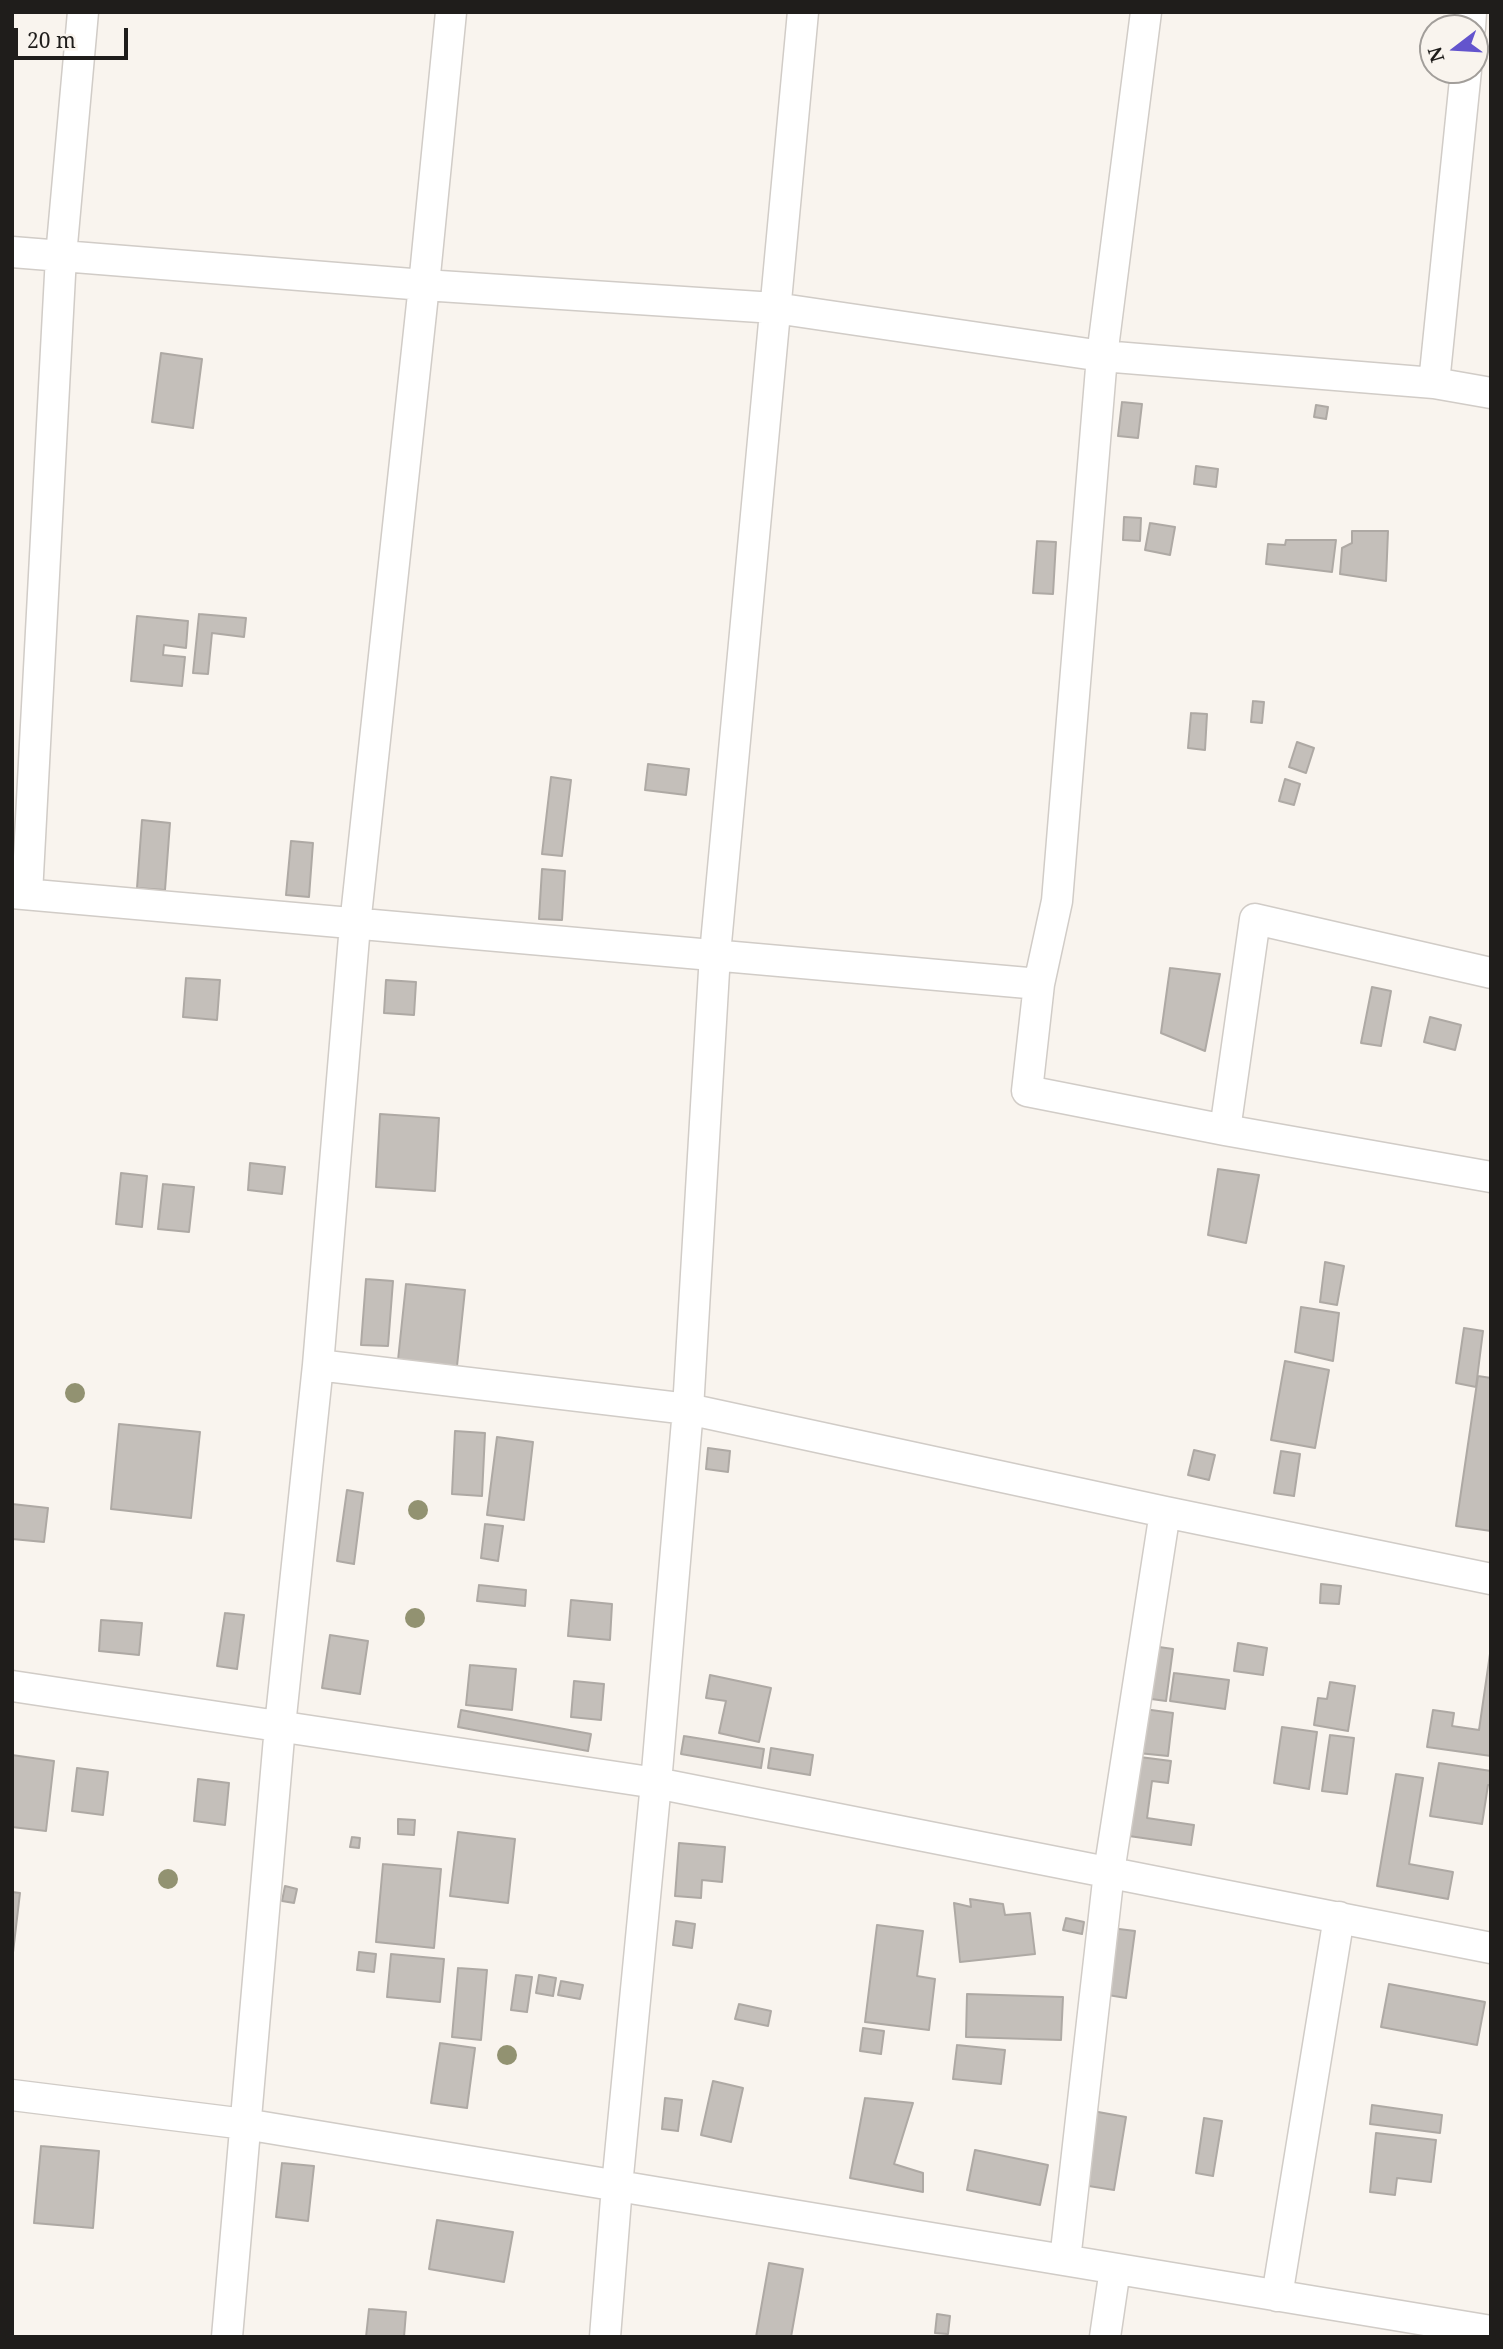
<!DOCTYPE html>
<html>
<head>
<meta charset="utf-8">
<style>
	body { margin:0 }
	#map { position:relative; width:1503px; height:2349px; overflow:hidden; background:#f9f4ee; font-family:"Noto Serif",serif }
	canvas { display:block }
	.frame { position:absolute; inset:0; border:14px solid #1f1d1b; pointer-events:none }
	.north { position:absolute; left:1419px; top:14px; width:70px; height:70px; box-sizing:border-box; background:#f9f4ee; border:2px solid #a29e9a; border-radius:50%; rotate:253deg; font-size:19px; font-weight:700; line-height:28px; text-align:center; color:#1f1d1b }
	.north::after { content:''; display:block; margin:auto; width:24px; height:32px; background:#6354cd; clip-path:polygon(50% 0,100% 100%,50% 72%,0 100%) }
	.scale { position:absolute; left:14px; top:28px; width:114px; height:32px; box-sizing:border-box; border:4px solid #1f1d1b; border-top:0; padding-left:9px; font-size:21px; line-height:24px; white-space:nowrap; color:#1f1d1b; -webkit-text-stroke:5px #f9f4ee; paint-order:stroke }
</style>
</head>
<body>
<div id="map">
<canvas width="1503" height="2349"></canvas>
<div class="frame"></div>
<div class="north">N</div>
<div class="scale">20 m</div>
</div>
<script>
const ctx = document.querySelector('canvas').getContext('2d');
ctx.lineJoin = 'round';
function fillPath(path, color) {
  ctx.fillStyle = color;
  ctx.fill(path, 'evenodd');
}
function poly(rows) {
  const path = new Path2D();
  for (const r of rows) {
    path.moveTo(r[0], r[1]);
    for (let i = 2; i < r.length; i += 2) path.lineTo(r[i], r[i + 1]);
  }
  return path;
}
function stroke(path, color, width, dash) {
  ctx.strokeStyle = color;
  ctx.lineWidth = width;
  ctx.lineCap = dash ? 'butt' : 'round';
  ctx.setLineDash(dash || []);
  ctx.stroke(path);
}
const building = poly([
	[161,353,202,359,193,428,152,422,161,353],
	[1122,402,1142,404,1138,438,1118,436,1122,402],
	[1316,405,1328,407,1326,419,1314,417,1316,405],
	[1196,466,1218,469,1216,487,1194,484,1196,466],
	[1124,517,1141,518,1140,541,1123,540,1124,517],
	[1150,523,1175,527,1170,555,1145,550,1150,523],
	[1352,531,1388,531,1386,581,1340,574,1342,548,1352,543,1352,531],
	[1286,540,1336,540,1332,572,1266,564,1268,544,1285,545,1286,540],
	[1037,541,1056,542,1053,594,1033,593,1037,541],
	[199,614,246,618,244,637,212,633,208,674,193,673,199,614],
	[137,616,188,621,186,648,164,645,163,655,185,657,182,686,131,681,137,616],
	[1253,701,1264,702,1262,723,1251,722,1253,701],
	[1191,713,1207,714,1205,750,1188,748,1191,713],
	[1297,742,1314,748,1306,773,1289,767,1297,742],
	[648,764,689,769,686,795,645,790,648,764],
	[551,777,571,780,562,856,542,854,551,777],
	[1285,779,1300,784,1294,805,1279,801,1285,779],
	[142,820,170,823,165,890,137,888,142,820],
	[291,841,313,843,309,897,286,895,291,841],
	[542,869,565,871,562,920,539,919,542,869],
	[1170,968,1220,974,1205,1051,1161,1033,1170,968],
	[186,978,220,980,217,1020,183,1017,186,978],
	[386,980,416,982,414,1015,384,1013,386,980],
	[1372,987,1391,991,1381,1046,1361,1043,1372,987],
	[1430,1017,1461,1025,1455,1050,1424,1042,1430,1017],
	[380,1114,439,1118,435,1191,376,1187,380,1114],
	[250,1163,285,1167,282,1194,248,1190,250,1163],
	[1218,1169,1259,1175,1246,1243,1208,1235,1218,1169],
	[121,1173,147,1176,142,1227,116,1224,121,1173],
	[163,1184,194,1187,189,1232,158,1229,163,1184],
	[1325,1262,1344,1266,1337,1305,1320,1302,1325,1262],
	[366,1279,393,1281,388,1346,361,1345,366,1279],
	[406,1284,465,1290,457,1366,398,1360,406,1284],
	[1301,1307,1339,1313,1333,1361,1295,1352,1301,1307],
	[1464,1328,1483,1331,1476,1387,1456,1383,1464,1328],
	[1285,1361,1329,1370,1315,1448,1271,1440,1285,1361],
	[1478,1376,1491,1378,1491,1531,1456,1526,1478,1376],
	[119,1424,200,1432,191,1518,111,1509,119,1424],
	[455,1431,485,1433,482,1496,452,1494,455,1431],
	[497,1437,533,1442,524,1520,487,1515,497,1437],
	[708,1448,730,1451,728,1472,706,1469,708,1448],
	[1194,1450,1215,1455,1209,1480,1188,1475,1194,1450],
	[1281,1451,1300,1454,1294,1496,1274,1493,1281,1451],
	[347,1490,363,1493,354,1564,337,1561,347,1490],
	[12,1504,48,1508,44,1542,12,1539,12,1504],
	[485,1524,503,1526,498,1561,481,1558,485,1524],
	[1321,1584,1341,1586,1339,1604,1320,1603,1321,1584],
	[479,1585,526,1590,525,1606,477,1601,479,1585],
	[571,1600,612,1604,610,1640,568,1636,571,1600],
	[225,1613,244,1615,237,1669,217,1666,225,1613],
	[101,1620,142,1623,139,1655,99,1651,101,1620],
	[330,1635,368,1641,360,1694,322,1688,330,1635],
	[1238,1643,1267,1648,1263,1675,1234,1671,1238,1643],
	[1152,1646,1173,1649,1166,1701,1144,1698,1152,1646],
	[1491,1647,1491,1756,1427,1747,1433,1710,1454,1713,1452,1726,1479,1730,1491,1647],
	[470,1665,516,1669,512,1710,466,1705,470,1665],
	[1174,1673,1229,1680,1225,1709,1170,1701,1174,1673],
	[710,1675,771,1688,759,1742,719,1733,726,1701,706,1698,710,1675],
	[574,1681,604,1684,601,1720,571,1717,574,1681],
	[1330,1682,1355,1686,1348,1731,1314,1725,1318,1698,1327,1699,1330,1682],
	[1144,1709,1173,1713,1168,1756,1138,1753,1144,1709],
	[461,1710,591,1734,588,1751,458,1727,461,1710],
	[1282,1727,1317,1732,1309,1789,1274,1783,1282,1727],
	[1330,1735,1354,1738,1347,1794,1322,1791,1330,1735],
	[684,1736,764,1749,761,1768,681,1754,684,1736],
	[771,1748,813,1755,810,1775,768,1768,771,1748],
	[12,1755,54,1761,46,1831,12,1827,12,1755],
	[1140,1757,1171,1761,1168,1783,1152,1781,1147,1818,1194,1825,1191,1845,1129,1836,1140,1757],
	[1439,1763,1491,1771,1491,1785,1488,1785,1482,1824,1430,1816,1439,1763],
	[77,1768,108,1772,103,1815,72,1811,77,1768],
	[1396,1774,1423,1778,1409,1864,1453,1872,1448,1899,1377,1886,1396,1774],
	[198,1779,229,1783,225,1825,194,1821,198,1779],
	[398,1819,415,1820,414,1835,398,1834,398,1819],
	[458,1832,515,1839,508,1903,450,1896,458,1832],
	[352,1837,360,1838,359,1848,350,1847,352,1837],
	[679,1843,725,1847,722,1882,702,1880,701,1898,675,1896,679,1843],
	[383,1864,441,1869,434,1948,376,1942,383,1864],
	[285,1886,297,1889,294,1903,282,1901,285,1886],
	[12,1892,20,1893,12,1961,12,1892],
	[970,1899,1003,1904,1005,1915,1030,1913,1035,1954,960,1962,954,1903,971,1907,970,1899],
	[1066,1918,1084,1922,1082,1934,1063,1930,1066,1918],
	[676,1921,695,1924,692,1948,673,1945,676,1921],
	[877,1925,923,1931,917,1976,935,1979,929,2030,865,2022,877,1925],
	[1111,1928,1135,1931,1126,1998,1102,1994,1111,1928],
	[359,1952,376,1954,374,1972,357,1970,359,1952],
	[391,1954,444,1959,440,2002,387,1997,391,1954],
	[458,1968,487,1970,481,2040,452,2037,458,1968],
	[516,1975,532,1977,527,2012,511,2010,516,1975],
	[539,1975,556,1978,553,1996,536,1993,539,1975],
	[561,1981,583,1985,580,1999,558,1995,561,1981],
	[1389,1984,1485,2002,1477,2045,1381,2027,1389,1984],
	[967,1994,1063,1997,1061,2040,966,2037,967,1994],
	[739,2004,771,2011,768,2026,735,2019,739,2004],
	[863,2028,884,2031,881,2054,860,2051,863,2028],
	[440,2043,475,2048,467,2108,431,2103,440,2043],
	[957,2045,1005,2050,1001,2084,953,2079,957,2045],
	[713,2081,743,2088,731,2142,701,2135,713,2081],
	[665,2098,682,2100,678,2131,662,2129,665,2098],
	[865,2098,913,2103,894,2164,923,2173,923,2192,850,2178,865,2098],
	[1372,2105,1442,2115,1440,2133,1370,2124,1372,2105],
	[1087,2110,1126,2117,1114,2190,1076,2184,1087,2110],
	[1204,2118,1222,2121,1213,2176,1196,2173,1204,2118],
	[1376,2133,1436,2140,1431,2182,1397,2178,1395,2195,1370,2192,1376,2133],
	[41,2146,99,2151,93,2228,34,2223,41,2146],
	[975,2150,1048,2165,1040,2205,967,2190,975,2150],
	[282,2163,314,2166,308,2221,276,2217,282,2163],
	[437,2220,513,2232,504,2282,429,2269,437,2220],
	[769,2263,803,2269,791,2337,756,2337,769,2263],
	[369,2309,406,2312,404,2337,366,2337,369,2309],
	[937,2314,950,2316,948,2334,935,2333,937,2314]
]);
const street = poly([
	[1470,28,1471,12],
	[12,252,424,285,775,308,1102,356,1434,383,1491,393],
	[1434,383,1466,70],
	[12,893,1039,984,1027,1091,1225,1130,1491,1177],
	[27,894,61,256,83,12],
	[1039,984,1057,901,1102,356,1146,12],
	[1225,1130,1255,919,1491,973],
	[318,1365,688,1409,1165,1512,1491,1579],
	[12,1686,656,1783,1491,1948],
	[12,2095,245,2124,1491,2331],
	[1065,2260,1109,1872,1165,1512],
	[1277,2296,1339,1917],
	[227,2337,280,1726,318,1365,355,925,424,285,451,12],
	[605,2337,617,2186,656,1783,688,1409,715,954,803,12],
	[1105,2337,1115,2269]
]);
const trees = [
	[75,1393],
	[418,1510],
	[415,1618],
	[168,1879],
	[507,2055]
];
fillPath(building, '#c4bfba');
stroke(building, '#aea9a4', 2);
stroke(street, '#d1ccc7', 33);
stroke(street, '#fff', 30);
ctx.fillStyle = '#929271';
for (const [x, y] of trees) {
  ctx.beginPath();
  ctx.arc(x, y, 10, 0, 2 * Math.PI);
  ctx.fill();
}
</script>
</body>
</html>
